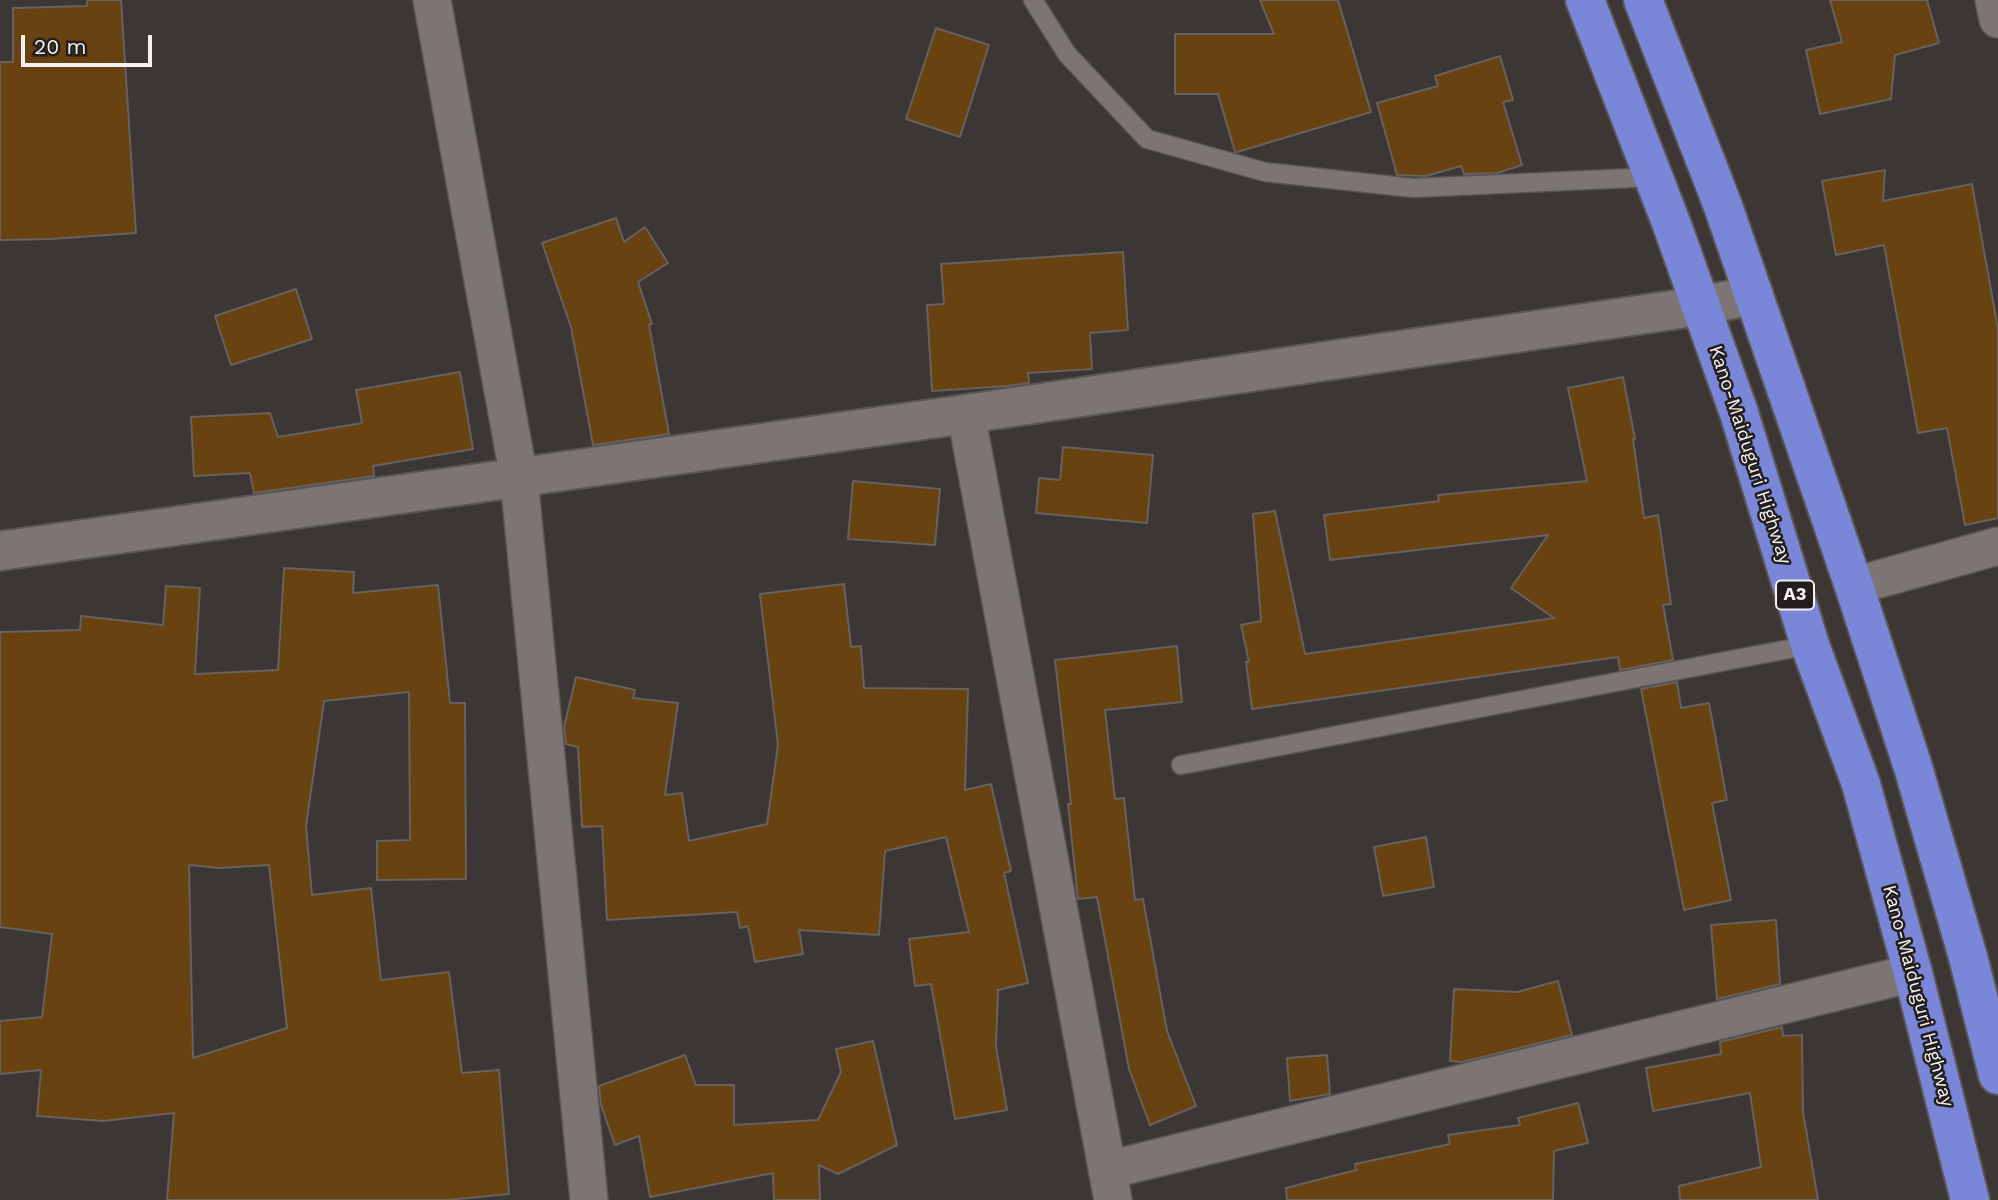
<!DOCTYPE html>
<html>
<head>
<meta charset="utf-8">
<style>
	body { margin:0 }
	#map { position:relative; width:1998px; height:1200px; overflow:hidden; background:#3c3634; font-family:"Work Sans",sans-serif }
	canvas { display:block }
	.scale { position:absolute; left:21px; top:35px; width:131px; height:32px; box-sizing:border-box; border:4px solid #f5f1f0; border-top:0; padding-left:9px; font-size:21px; line-height:24px; white-space:nowrap; color:#f5f1f0; -webkit-text-stroke:5px #211e1d; paint-order:stroke }
</style>
</head>
<body>
<div id="map">
<canvas width="1998" height="1200"></canvas>
<div class="scale">20 m</div>
</div>
<script>
const ctx = document.querySelector('canvas').getContext('2d');
ctx.lineJoin = 'round';
function fillPath(path, color) {
  ctx.fillStyle = color;
  ctx.fill(path, 'evenodd');
}
function poly(rows) {
  const path = new Path2D();
  for (const r of rows) {
    path.moveTo(r[0], r[1]);
    for (let i = 2; i < r.length; i += 2) path.lineTo(r[i], r[i + 1]);
  }
  return path;
}
function stroke(path, color, width, dash) {
  ctx.strokeStyle = color;
  ctx.lineWidth = width;
  ctx.lineCap = dash ? 'butt' : 'round';
  ctx.setLineDash(dash || []);
  ctx.stroke(path);
}
function write(font, color, halo, rows, align = 'center') {
  ctx.font = font + ' "Work Sans",sans-serif';
  ctx.lineWidth = 5;
  ctx.setLineDash([]);
  ctx.textBaseline = 'middle';
  ctx.strokeStyle = halo;
  ctx.fillStyle = color;
  for (const [text, x, y, turn = 0] of rows) {
    ctx.save();
    ctx.translate(x, y);
    ctx.rotate((+turn || 0) * Math.PI / 180);
    ctx.textAlign = isNaN(turn) ? turn : align;
    if (halo) ctx.strokeText(text, 0, 0);
    ctx.fillText(text, 0, 0);
    ctx.restore();
  }
}
const building = poly([
	[87,0,121,0,136,233,51,239,0,240,0,62,13,62,13,8,87,6,87,0],
	[1260,0,1338,0,1371,112,1237,152,1235,152,1218,94,1175,94,1175,34,1274,34,1260,0],
	[1830,0,1927,0,1939,43,1895,55,1891,99,1820,114,1806,50,1842,42,1830,0],
	[936,28,989,45,960,137,906,119,936,28],
	[1500,56,1513,100,1503,102,1522,165,1497,173,1464,174,1461,166,1426,176,1397,175,1377,103,1438,86,1435,76,1500,56],
	[1885,170,1883,201,1972,184,1998,329,1998,518,1965,525,1947,428,1918,433,1884,245,1836,255,1822,181,1885,170],
	[616,218,624,242,645,227,668,263,638,282,652,324,649,325,669,434,593,445,571,327,542,243,616,218],
	[1123,252,1128,330,1090,333,1092,369,1028,373,1029,383,1007,386,932,391,927,305,944,304,941,264,1123,252],
	[296,289,312,339,231,365,215,316,296,289],
	[460,372,473,449,373,466,374,476,254,493,250,473,194,476,191,417,270,413,278,437,362,423,356,390,460,372],
	[1623,377,1635,439,1633,439,1644,518,1658,515,1671,604,1663,605,1673,660,1620,670,1618,657,1252,709,1246,662,1249,662,1241,625,1261,621,1253,514,1275,511,1305,654,1554,618,1511,588,1548,535,1330,560,1324,515,1439,501,1438,495,1587,481,1568,388,1623,377],
	[1063,447,1153,455,1147,523,1036,513,1039,478,1060,480,1063,447],
	[853,481,940,489,935,545,848,539,853,481],
	[284,568,354,572,353,593,438,585,450,703,465,703,466,879,377,880,377,841,410,840,409,692,324,701,306,826,312,895,371,888,381,980,449,972,462,1073,499,1070,509,1194,448,1200,167,1200,174,1113,103,1121,37,1116,41,1070,0,1074,0,1021,42,1017,52,934,0,927,0,632,80,630,81,616,163,625,166,586,200,588,195,674,278,670,284,568],
	[189,865,220,868,269,865,287,1028,193,1058,189,865],
	[844,584,851,647,861,646,864,688,968,689,965,790,991,784,1011,871,1004,873,1028,983,998,990,996,1047,1007,1110,955,1119,931,984,915,986,909,939,969,932,946,837,885,851,879,935,799,930,803,954,755,962,748,926,740,928,737,912,607,920,602,826,582,827,578,747,566,744,564,727,576,677,635,690,633,698,678,703,665,795,682,793,689,841,767,824,778,745,760,594,844,584],
	[1177,646,1182,702,1105,710,1115,799,1124,798,1135,900,1143,899,1167,1031,1196,1106,1150,1125,1129,1069,1097,897,1078,899,1068,804,1071,804,1055,660,1177,646],
	[1677,682,1681,708,1709,703,1727,800,1712,803,1731,900,1684,910,1641,689,1677,682],
	[1426,837,1434,887,1383,896,1374,847,1426,837],
	[1776,920,1780,984,1717,999,1711,925,1776,920],
	[1558,981,1572,1035,1462,1062,1450,1061,1454,989,1517,992,1558,981],
	[1782,1027,1783,1036,1802,1035,1803,1112,1818,1200,1680,1200,1679,1186,1761,1167,1750,1093,1653,1111,1646,1068,1721,1054,1720,1042,1782,1027],
	[873,1041,897,1145,838,1174,819,1165,820,1200,774,1200,773,1173,650,1197,639,1136,615,1145,601,1105,599,1086,685,1055,696,1085,734,1085,734,1125,818,1120,841,1072,836,1049,873,1041],
	[1327,1055,1330,1094,1290,1101,1287,1058,1327,1055],
	[1578,1103,1588,1143,1554,1151,1553,1200,1287,1200,1286,1188,1356,1170,1355,1164,1450,1144,1448,1135,1520,1125,1518,1118,1578,1103]
]);
const service = poly([
	[1033,0,1067,54,1147,139,1265,172,1413,188,1654,177],
	[1181,765,1810,645]
]);
const minor = poly([
	[432,0,519,478,589,1200],
	[1994,0,1998,19],
	[966,414,1113,1200],
	[1854,586,1998,546],
	[1108,1170,1913,973]
]);
const tertiary = poly([
	[0,551,966,414,1700,306,1754,295]
]);
const trunk = poly([
	[1585,0,1672,225,1739,413,1810,645,1861,784,1913,973,1970,1200],
	[1643,0,1723,206,1854,586,1913,767,1968,957,1998,1075]
]);
const shields = [
	[1795,595,38]
];
const shieldNames = [
	["A3",1795,595]
];
const streetNames = [
	["Kano-Maiduguri Highway",1750,455,72],
	["Kano-Maiduguri Highway",1918,996,75]
];
fillPath(building, '#694211');
stroke(building, '#67625e', 2);
stroke(service, '#5a5552', 21);
stroke(minor, '#5a5552', 40);
stroke(tertiary, '#5a5552', 42);
stroke(trunk, '#5a5552', 42);
stroke(service, '#7c7573', 18);
stroke(minor, '#7c7573', 37);
stroke(tertiary, '#7c7573', 38);
stroke(trunk, '#7a86d8', 38);
for (const [x, y, w] of shields) {
  const box = new Path2D();
  box.roundRect(x - w / 2, y - 14.5, w, 29, 5);
  ctx.fillStyle = '#211e1d';
  ctx.fill(box);
  stroke(box, '#f5f1f0', 2);
}
write('bold 18px', '#f5f1f0', null, shieldNames);
write('19px', '#f5f1f0', '#211e1d', streetNames);
</script>
</body>
</html>
